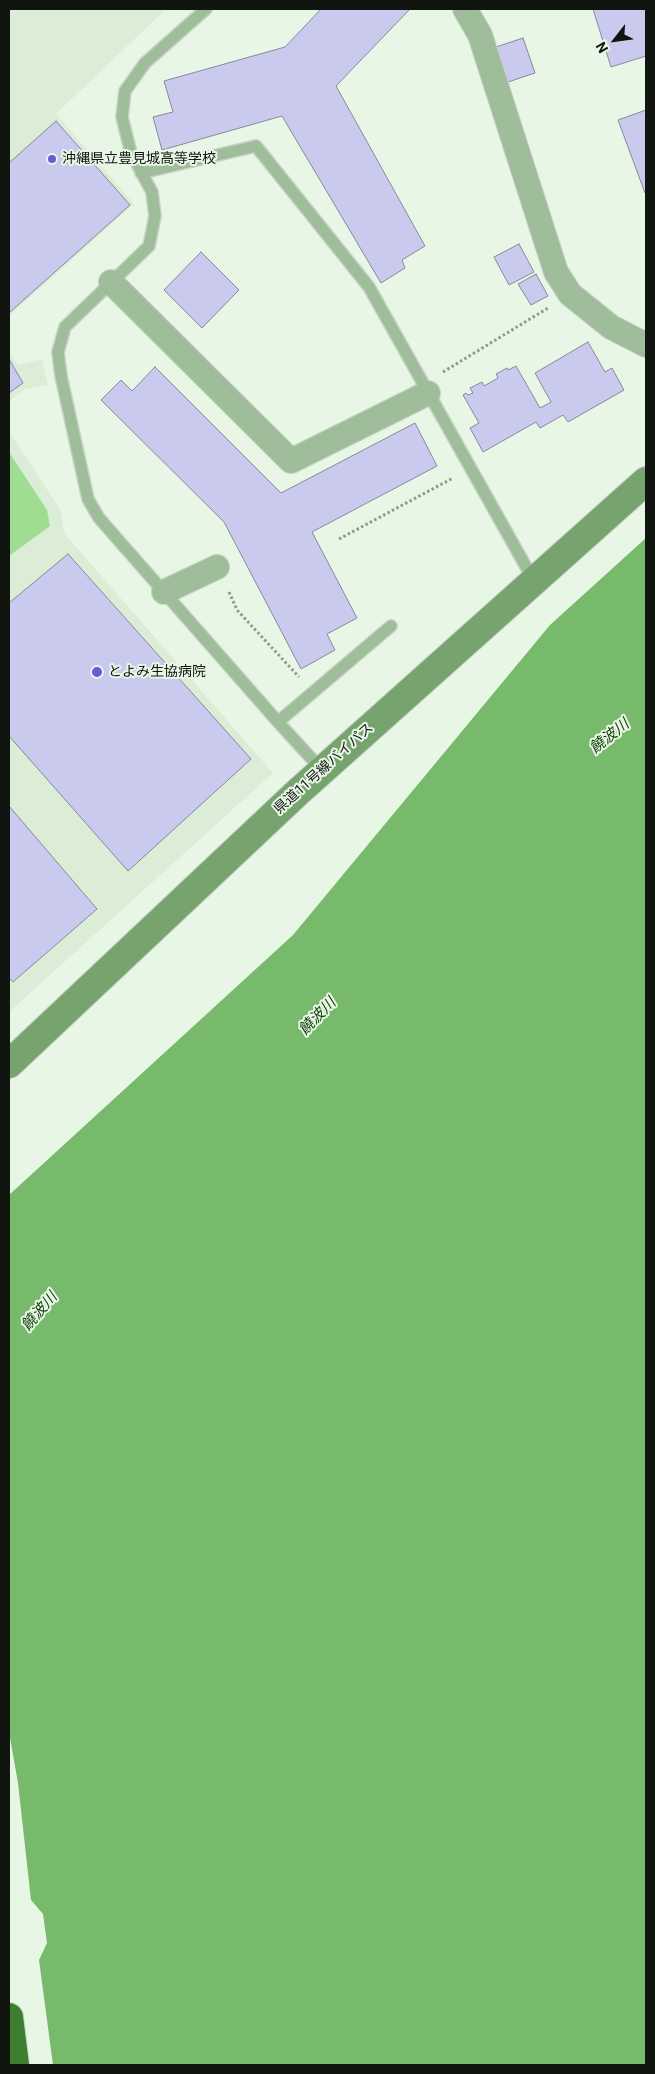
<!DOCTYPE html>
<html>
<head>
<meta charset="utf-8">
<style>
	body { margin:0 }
	#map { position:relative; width:655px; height:2074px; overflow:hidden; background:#e8f6e6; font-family:Roboto,sans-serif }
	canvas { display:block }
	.frame { position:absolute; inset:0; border:10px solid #111510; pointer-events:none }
	.north { position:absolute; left:590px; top:15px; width:50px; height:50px; -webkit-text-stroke:4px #e8f6e6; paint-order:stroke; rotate:240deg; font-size:14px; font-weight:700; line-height:20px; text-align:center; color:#111510 }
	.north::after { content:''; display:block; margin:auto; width:18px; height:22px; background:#111510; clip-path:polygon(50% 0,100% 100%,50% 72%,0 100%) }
</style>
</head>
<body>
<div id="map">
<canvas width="655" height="2074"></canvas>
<div class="frame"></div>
<div class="north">N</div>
</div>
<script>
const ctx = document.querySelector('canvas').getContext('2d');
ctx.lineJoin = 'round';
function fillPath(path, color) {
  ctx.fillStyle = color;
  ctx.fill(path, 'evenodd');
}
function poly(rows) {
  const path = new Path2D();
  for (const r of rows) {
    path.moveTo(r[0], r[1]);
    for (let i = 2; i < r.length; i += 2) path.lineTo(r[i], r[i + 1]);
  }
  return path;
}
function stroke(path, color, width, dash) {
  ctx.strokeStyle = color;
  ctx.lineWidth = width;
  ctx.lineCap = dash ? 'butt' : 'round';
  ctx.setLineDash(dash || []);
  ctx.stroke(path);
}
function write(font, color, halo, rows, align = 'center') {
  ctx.font = font + ' Roboto,"Noto Sans JP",sans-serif';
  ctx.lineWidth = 4;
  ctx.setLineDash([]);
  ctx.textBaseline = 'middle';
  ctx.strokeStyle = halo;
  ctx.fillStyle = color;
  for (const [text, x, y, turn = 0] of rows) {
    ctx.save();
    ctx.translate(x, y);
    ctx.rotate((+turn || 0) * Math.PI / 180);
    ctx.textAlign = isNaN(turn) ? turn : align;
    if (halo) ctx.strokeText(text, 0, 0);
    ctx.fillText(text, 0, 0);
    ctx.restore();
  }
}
const built = poly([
	[9,9,166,9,56,114,134,204,9,316],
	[9,351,18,365,42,359,48,385,25,389,9,401],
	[9,431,61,511,64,533,273,773,9,1012]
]);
const green = poly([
	[9,452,47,510,50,526,9,556]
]);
const water = poly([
	[646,538,646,2065,9,2065,9,1195,293,935,550,625]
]);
const pier = poly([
	[9,1732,18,1783,31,1900,43,1914,47,1943,39,1960,53,2065,9,2065]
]);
const building = poly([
	[321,9,410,9,336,86,425,246,402,260,405,268,381,283,282,116,162,150,153,117,173,112,164,81,285,47,321,9],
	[593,9,646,9,646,56,611,67,593,9],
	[523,38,535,73,508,82,496,47,523,38],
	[646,110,646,193,645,193,618,120,646,110],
	[56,121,130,205,9,313,9,163,56,121],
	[519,244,534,272,509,285,494,257,519,244],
	[201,252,239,290,202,328,164,290,201,252],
	[536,274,548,296,531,305,518,284,536,274],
	[588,342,605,372,612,368,624,390,568,422,563,415,540,428,536,422,483,452,470,428,479,423,463,395,466,393,468,395,473,393,470,388,482,382,484,386,498,378,496,374,507,368,508,370,516,366,540,408,551,402,535,373,588,342],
	[9,359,23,383,9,393,9,359],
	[155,367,281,493,415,423,437,466,312,532,357,618,327,634,335,650,301,669,224,522,101,400,121,380,132,391,155,367],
	[68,554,251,759,128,871,9,736,9,603,68,554],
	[9,806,97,909,13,982,9,978,9,806]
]);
const path = poly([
	[443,372,548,308],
	[339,539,453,478],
	[229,592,237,610,299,677]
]);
const lane = poly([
	[206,9,145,63,125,91,122,117,131,153,152,192,155,216,149,246,65,327,58,352,61,376,88,499,99,518,278,722,391,626],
	[141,173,256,146,369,287,534,581],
	[278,722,322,770]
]);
const street = poly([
	[465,9,480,35,556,272,570,294,611,327,646,345],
	[111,282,291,461,428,393],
	[164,592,217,567]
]);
const secondary = poly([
	[9,1064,298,792,646,481]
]);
const highway = poly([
	[9,2017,15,2065]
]);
const markers = [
	[52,159,5,"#6a5ad4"],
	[97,672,6,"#6a5ad4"]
];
const poiNames = [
	["沖縄県立豊見城高等学校",62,159],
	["とよみ生協病院",108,672]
];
const streetNames = [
	["県道11号線バイパス",324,769,-42]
];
const waterNames = [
	["饒波川",610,737,-39],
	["饒波川",318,1017,-46],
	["饒波川",40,1312,-49]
];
fillPath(built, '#dbedd7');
fillPath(green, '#9fdd93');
fillPath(water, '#77ba6b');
fillPath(pier, '#e8f6e6');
fillPath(building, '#cacaef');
stroke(building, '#889', 1);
stroke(lane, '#c6d2c4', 14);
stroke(street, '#c6d2c4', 26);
stroke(secondary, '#c6d2c4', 30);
stroke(highway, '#c6d2c4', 30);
stroke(path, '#90998e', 3, [2.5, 2.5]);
stroke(lane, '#9fbd9a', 11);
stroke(street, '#9fbd9a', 24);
stroke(secondary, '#77a36f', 28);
stroke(highway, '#3d7e31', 28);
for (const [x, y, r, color] of markers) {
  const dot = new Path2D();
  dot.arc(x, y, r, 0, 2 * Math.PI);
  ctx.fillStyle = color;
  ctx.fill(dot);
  stroke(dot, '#e8f6e6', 2);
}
write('14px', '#111510', '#e8f6e6', poiNames, 'left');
write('14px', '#111510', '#e8f6e6', streetNames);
write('italic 15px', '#0f3d06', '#e8f6e6', waterNames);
</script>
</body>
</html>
